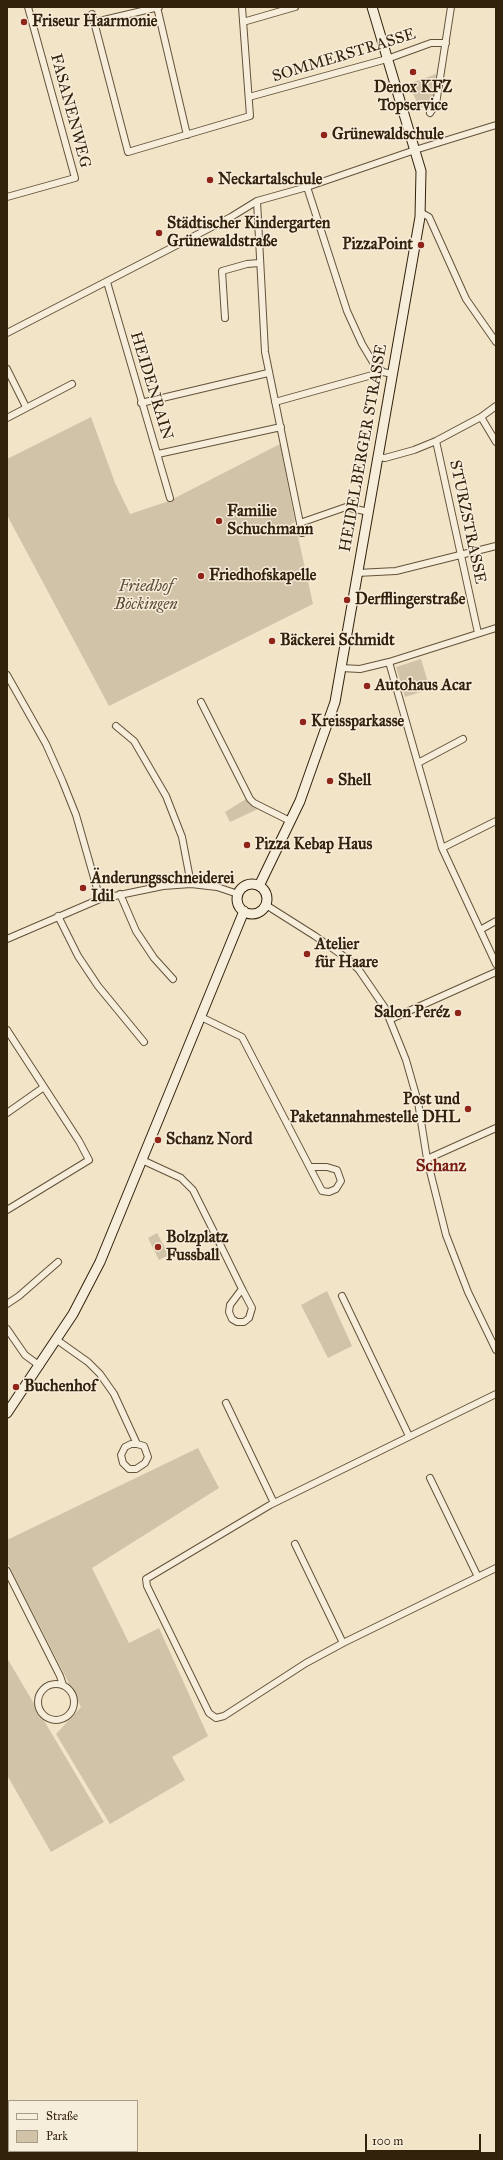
<!DOCTYPE html>
<html>
<head>
<meta charset="utf-8">
<style>
	body { margin:0 }
	#map { position:relative; width:503px; height:2160px; overflow:hidden; background:#f2e4c7; font-family:"IM FELL Great Primer",serif }
	canvas { display:block }
	.frame { position:absolute; inset:0; border:8px solid #32220c; pointer-events:none }
	.legend { position:absolute; left:8px; top:2100px; width:130px; height:52px; box-sizing:border-box; background:#f7eddb; border:1px solid #a89c88; margin:0; padding:5px 7px; list-style:none; font-size:12px; color:#32220c }
	.legend li { display:flex; align-items:center; gap:8px; height:20px }
	.legend b { width:20px; border:1px solid #a89c88 }
	.scale { position:absolute; left:365px; top:2134px; width:116px; height:18px; box-sizing:border-box; border:2px solid #32220c; border-top:0; padding-left:5px; font-size:12px; line-height:14px; white-space:nowrap; color:#32220c; -webkit-text-stroke:3px #f7eddb; paint-order:stroke }
</style>
</head>
<body>
<div id="map">
<canvas width="503" height="2160"></canvas>
<div class="frame"></div>
<ul class="legend">
<li><b style="height:5px;background:#f7eddb"></b>Straße</li>
<li><b style="height:11px;background:#d1c3a7"></b>Park</li>
</ul>
<div class="scale">100 m</div>
</div>
<script>
const ctx = document.querySelector('canvas').getContext('2d');
ctx.lineJoin = 'round';
function fillPath(path, color) {
  ctx.fillStyle = color;
  ctx.fill(path, 'evenodd');
}
function poly(rows) {
  const path = new Path2D();
  for (const r of rows) {
    if (r.length === 3) {
      path.moveTo(r[0] + r[2], r[1]);
      path.arc(r[0], r[1], r[2], 0, 2 * Math.PI);
      continue;
    }
    path.moveTo(r[0], r[1]);
    for (let i = 2; i < r.length; i += 2) path.lineTo(r[i], r[i + 1]);
  }
  return path;
}
function stroke(path, color, width, dash) {
  ctx.strokeStyle = color;
  ctx.lineWidth = width;
  ctx.lineCap = dash ? 'butt' : 'round';
  ctx.setLineDash(dash || []);
  ctx.stroke(path);
}
function write(font, color, halo, rows, align = 'center') {
  ctx.font = font + ' "IM FELL Great Primer",serif';
  ctx.lineWidth = 3;
  ctx.setLineDash([]);
  ctx.textBaseline = 'middle';
  ctx.strokeStyle = halo;
  ctx.fillStyle = color;
  for (const [text, x, y, turn = 0] of rows) {
    ctx.save();
    ctx.translate(x, y);
    ctx.rotate((+turn || 0) * Math.PI / 180);
    ctx.textAlign = isNaN(turn) ? turn : align;
    if (halo) ctx.strokeText(text, 0, 0);
    ctx.fillText(text, 0, 0);
    ctx.restore();
  }
}
const green = poly([
	[436,74,434,102,420,108,408,84],
	[91,417,115,483,130,514,169,501,280,444,295,522,291,524,295,533,297,532,313,604,109,706,7,515,7,459],
	[421,659,430,689,405,697,396,667],
	[246,799,250,805,258,809,230,822,225,812],
	[157,1233,169,1255,159,1260,148,1238],
	[327,1291,352,1346,328,1358,301,1305],
	[198,1448,219,1488,92,1568,129,1643,159,1628,208,1736,172,1757,185,1780,110,1824,56,1734,81,1707,7,1562,7,1540],
	[7,1658,104,1822,51,1852,7,1775]
]);
const minor = poly([
	[157,7,187,135],
	[92,14,128,152,250,116,242,7],
	[95,22,159,7],
	[243,22,295,7],
	[249,97,387,59,431,43,446,43],
	[430,113,436,104,451,7],
	[307,187,347,311,362,344,374,364,383,372,392,374],
	[7,197,75,178,28,7],
	[257,201,265,352,302,533],
	[420,212,429,217,466,299,496,342],
	[107,282,170,498],
	[225,318,222,271,247,264,259,263],
	[7,333,231,217,257,201,307,187,415,150,496,125],
	[7,369,26,407],
	[275,402,383,372],
	[141,403,268,373],
	[481,417,496,442],
	[7,418,72,384],
	[436,441,478,633],
	[158,454,281,427],
	[378,457,385,458,414,450,436,441,481,417,496,406],
	[300,523,346,507,369,512],
	[357,573,396,571,496,546],
	[389,662,442,848,496,964],
	[341,668,360,669,389,662,496,628],
	[7,675,46,744,62,780,76,815,100,899],
	[201,702,250,799,254,803,290,821],
	[116,726,134,741,166,796,182,837,191,884],
	[418,763,463,739],
	[442,848,496,821],
	[120,894,136,931,154,958,173,979],
	[266,905,315,936,349,960,359,970,385,1008,406,1060,418,1102,427,1159,446,1235,468,1292,496,1350],
	[58,916,78,956,98,986,144,1042],
	[480,930,496,921],
	[7,939,100,899,163,886,191,884,217,887,238,894],
	[201,1017,242,1037,322,1191,329,1192,336,1189,341,1181,337,1170,327,1167,310,1167],
	[391,1019,496,972],
	[7,1030,79,1141,89,1160,7,1210],
	[7,1113,44,1087],
	[427,1159,496,1128],
	[142,1160,181,1178,193,1190,216,1236,242,1289,252,1308,249,1318,244,1322,237,1322,232,1319,229,1312,230,1305,242,1289],
	[342,1296,409,1436],
	[7,1304,19,1296,58,1262],
	[7,1329,25,1355,40,1366],
	[57,1340,88,1362,100,1374,114,1394,137,1444,144,1446,148,1457,145,1463,136,1469,129,1469,123,1463,121,1455,125,1447,131,1444,137,1444],
	[496,1394,270,1505,146,1579,147,1586,209,1713,216,1718,224,1716,306,1663,343,1643,496,1568],
	[226,1403,274,1503],
	[430,1478,478,1577],
	[295,1544,343,1643],
	[7,1571,60,1676,63,1685],
	[56,1702,18]
]);
const secondary = poly([
	[252,899,15],
	[259,886,300,801,335,702,420,217,421,171,372,7],
	[7,1413,73,1314,100,1262,244,911]
]);
const markers = [
	[24,22,4,"#8f2418"],
	[413,72,4,"#8f2418"],
	[324,135,4,"#8f2418"],
	[210,180,4,"#8f2418"],
	[159,233,4,"#8f2418"],
	[421,245,4,"#8f2418"],
	[219,521,4,"#8f2418"],
	[201,576,4,"#8f2418"],
	[347,600,4,"#8f2418"],
	[272,641,4,"#8f2418"],
	[367,686,4,"#8f2418"],
	[303,722,4,"#8f2418"],
	[330,781,4,"#8f2418"],
	[247,845,4,"#8f2418"],
	[83,888,4,"#8f2418"],
	[307,954,4,"#8f2418"],
	[458,1013,4,"#8f2418"],
	[468,1109,4,"#8f2418"],
	[158,1140,4,"#8f2418"],
	[158,1247,4,"#8f2418"],
	[16,1387,4,"#8f2418"]
];
const poiNames = [
	["Friseur Haarmonie",32,22],
	["Denox KFZ",413,88,"center"],
	["Topservice",413,106,"center"],
	["Grünewaldschule",332,135],
	["Neckartalschule",218,180],
	["Städtischer Kindergarten",167,224],
	["Grünewaldstraße",167,242],
	["PizzaPoint",413,245,"right"],
	["Familie",227,512],
	["Schuchmann",227,530],
	["Friedhofskapelle",209,576],
	["Derfflingerstraße",355,600],
	["Bäckerei Schmidt",280,641],
	["Autohaus Acar",375,686],
	["Kreissparkasse",311,722],
	["Shell",338,781],
	["Pizza Kebap Haus",255,845],
	["Änderungsschneiderei",91,879],
	["Idil",91,897],
	["Atelier",315,945],
	["für Haare",315,963],
	["Salon Peréz",450,1013,"right"],
	["Post und",460,1100,"right"],
	["Paketannahmestelle DHL",460,1118,"right"],
	["Schanz Nord",166,1140],
	["Bolzplatz",166,1238],
	["Fussball",166,1256],
	["Buchenhof",24,1387]
];
const streetNames = [
	["SOMMERSTRASSE",344,56,-17],
	["FASANENWEG",70,111,75],
	["HEIDENRAIN",151,386,73],
	["HEIDELBERGER STRASSE",364,448,-80],
	["STURZSTRASSE",467,522,78]
];
const parkNames = [
	["Friedhof",146,587],
	["Böckingen",146,605]
];
const neighbourhoodNames = [
	["Schanz",441,1167]
];
fillPath(green, '#d1c3a7');
stroke(minor, '#62523b', 8);
stroke(secondary, '#32220c', 11);
stroke(minor, '#f7eddb', 6);
stroke(secondary, '#f7eddb', 9);
for (const [x, y, r, color] of markers) {
  const dot = new Path2D();
  dot.arc(x, y, r, 0, 2 * Math.PI);
  ctx.fillStyle = color;
  ctx.fill(dot);
  stroke(dot, '#f7eddb', 1.5);
}
write('bold 16px', '#32220c', '#f7eddb', poiNames, 'left');
write('16px', '#32220c', '#f7eddb', streetNames);
write('italic 16px', '#5a4a33', '#f7eddb', parkNames);
write('bold 17px', '#7a1f14', '#f7eddb', neighbourhoodNames);
</script>
</body>
</html>
